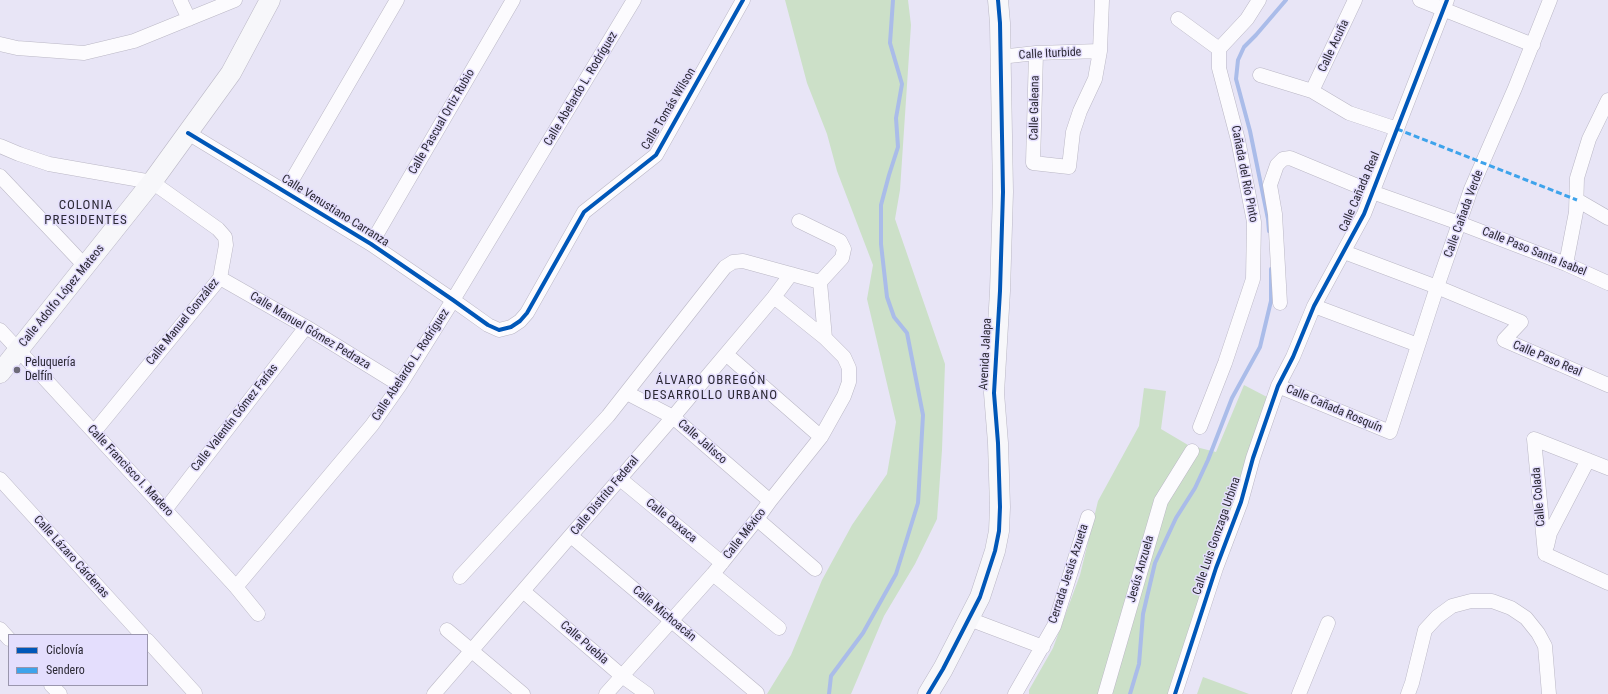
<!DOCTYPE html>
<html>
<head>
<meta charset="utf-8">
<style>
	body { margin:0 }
	#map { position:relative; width:1608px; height:694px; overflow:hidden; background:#e8e5f6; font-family:"Roboto Condensed",sans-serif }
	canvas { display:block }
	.legend { position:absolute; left:8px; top:634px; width:140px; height:52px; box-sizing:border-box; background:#e4defd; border:1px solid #9a96ad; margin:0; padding:5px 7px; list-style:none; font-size:12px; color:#2b2934 }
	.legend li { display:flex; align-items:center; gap:8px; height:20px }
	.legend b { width:20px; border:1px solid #9a96ad }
</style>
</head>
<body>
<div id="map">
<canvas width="1608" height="694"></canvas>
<ul class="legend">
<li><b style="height:5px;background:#0057b8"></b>Ciclovía</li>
<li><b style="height:5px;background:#3ea3eb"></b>Sendero</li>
</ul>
</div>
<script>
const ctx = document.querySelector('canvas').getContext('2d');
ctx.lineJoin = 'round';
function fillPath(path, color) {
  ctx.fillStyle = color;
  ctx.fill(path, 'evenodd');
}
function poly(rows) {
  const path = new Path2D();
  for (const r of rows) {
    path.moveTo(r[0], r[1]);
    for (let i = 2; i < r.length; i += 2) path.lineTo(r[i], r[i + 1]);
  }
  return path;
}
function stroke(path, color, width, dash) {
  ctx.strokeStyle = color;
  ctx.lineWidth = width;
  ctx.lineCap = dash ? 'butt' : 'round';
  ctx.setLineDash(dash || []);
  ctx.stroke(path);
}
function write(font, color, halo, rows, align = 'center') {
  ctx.font = font + ' "Roboto Condensed",sans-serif';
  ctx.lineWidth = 3;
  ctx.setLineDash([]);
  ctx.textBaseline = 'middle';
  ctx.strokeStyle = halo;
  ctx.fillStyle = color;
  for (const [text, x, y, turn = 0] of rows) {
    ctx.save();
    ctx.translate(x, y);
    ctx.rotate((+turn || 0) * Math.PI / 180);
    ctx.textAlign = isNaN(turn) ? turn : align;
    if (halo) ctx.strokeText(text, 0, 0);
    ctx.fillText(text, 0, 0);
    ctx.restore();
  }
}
const green = poly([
	[785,0,908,0,911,25,900,190,895,219,945,364,942,450,937,519,915,564,884,616,851,694,767,694,791,655,822,580,852,525,887,474,896,422,867,299,873,265,837,171,827,134,807,83],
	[1244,385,1267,397,1191,635,1170,694,1029,694,1029,690,1053,648,1080,575,1098,501,1139,426,1144,388,1166,391,1161,429,1188,445,1216,452],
	[1203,677,1249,694,1197,694]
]);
const stream = poly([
	[1269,231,1268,219,1250,131,1236,79,1238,60,1244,47,1256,35,1286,0],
	[829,694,831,676,863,633,896,574,918,503,923,415,907,333,894,317,887,297,881,244,881,205,889,175,898,147,896,118,902,84,890,43,893,0],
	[1130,694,1139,664,1143,614,1155,563,1176,518,1195,488,1208,460,1232,398,1260,347,1271,301,1271,269]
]);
const street = poly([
	[180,0,189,19],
	[1420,0,1533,45],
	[1178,19,1219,49],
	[0,44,17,48,84,53,134,41,235,0],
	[1036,53,1033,163,1069,167,1073,132,1080,111,1095,79,1100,51,1102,0],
	[1000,57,1036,53,1100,51],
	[1260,75,1312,91,1349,113,1397,129],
	[1312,91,1355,0],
	[188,133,371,244,453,300,488,325,499,330,511,327,520,321,527,313,584,212,656,155,743,0],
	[0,146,19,154,49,164,152,182,218,229,225,237,226,245,220,278,94,432],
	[0,176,85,266],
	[285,192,397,0],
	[1577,200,1608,218],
	[799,221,840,241,844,249,842,258,820,282],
	[371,244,513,0],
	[1344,252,1437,287,1521,322,1504,340,1608,385],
	[1566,264,1576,212,1577,178,1589,139,1608,100],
	[220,278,306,327,400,385],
	[820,282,825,338],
	[1280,303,1275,214,1270,185,1277,165,1283,159,1290,158,1372,192,1459,223,1566,264,1608,283],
	[1314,306,1418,345],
	[0,330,236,587,258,614],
	[726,354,821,437],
	[1278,386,1390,432,1437,287,1471,189,1515,88,1550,0],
	[627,393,673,417,770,501],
	[1200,427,1225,363,1253,279,1254,222,1238,140,1219,68,1219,49,1247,19,1259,0],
	[619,478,722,563],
	[0,479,142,635],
	[165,510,306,327],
	[757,519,815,569],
	[571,536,757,693],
	[1547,546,1550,533,1588,460],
	[1545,554,1534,439,1608,468],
	[1545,554,1608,583],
	[713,574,779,628],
	[460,577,608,416,725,267,733,262,743,261,820,282],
	[236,587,372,425,400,385,453,300,634,0],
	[523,591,622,676,647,694],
	[969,619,1043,647],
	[0,629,9,639],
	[447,630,523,694],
	[147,640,195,693],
	[51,685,60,694],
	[434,694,673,417,774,297,791,274],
	[606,694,713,574,757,519,770,501,821,437,844,396,849,382,849,368,844,357,825,338,774,297],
	[1015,694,1054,626,1088,517],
	[1105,694,1161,501,1192,451],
	[1175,694,1216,568,1241,502,1253,458,1278,386,1293,357,1314,306,1364,214,1447,0],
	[1299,694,1328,623],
	[1408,694,1412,683,1425,630,1437,617,1452,606,1471,601,1492,601,1511,608,1526,618,1538,633,1545,646,1549,694]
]);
const secondary = poly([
	[0,373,152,182,231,73,270,0],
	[928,694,943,669,980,597,995,551,999,531,1000,507,998,443,994,393,1000,291,1003,192,1000,23,998,0]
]);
const quiet = poly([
	[1397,129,1577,200]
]);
const cycleway = poly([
	[188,133,371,244,453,300,488,325,499,330,511,327,520,321,527,313,584,212,656,155,743,0],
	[928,694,943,669,980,597,995,551,999,531,1000,507,998,443,994,393,1000,291,1003,192,1000,23,998,0],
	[1175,694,1216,568,1241,502,1253,458,1278,386,1293,357,1314,306,1364,214,1447,0]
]);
const markers = [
	[17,370,4,"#6d6b78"]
];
const streetNames = [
	["Calle Acuña",1334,46,-65],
	["Calle Iturbide",1050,54,-3],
	["Calle Abelardo L. Rodríguez",581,89,-59],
	["Calle Galeana",1035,108,-89],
	["Calle Tomás Wilson",669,109,-59],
	["Calle Pascual Ortiz Rubio",442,122,-60],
	["Cañada del Río Pinto",1244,174,79],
	["Calle Cañada Real",1360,192,-67],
	["Calle Venustiano Carranza",335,211,32],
	["Calle Cañada Verde",1464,214,-70],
	["Calle Paso Santa Isabel",1534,252,22],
	["Calle Adolfo López Mateos",62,296,-51],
	["Calle Manuel González",183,322,-51],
	["Calle Manuel Gómez Pedraza",310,331,31],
	["Avenida Jalapa",986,354,-87],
	["Calle Paso Real",1547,359,23],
	["Calle Abelardo L. Rodríguez",411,365,-57],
	["Calle Cañada Rosquín",1334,409,23],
	["Calle Valentín Gómez Farías",235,418,-52],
	["Calle Jalisco",702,442,41],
	["Calle Francisco I. Madero",130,471,47],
	["Calle Distrito Federal",605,496,-50],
	["Calle Colada",1539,497,-95],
	["Calle Oaxaca",671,521,39],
	["Calle México",745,534,-52],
	["Calle Luis Gonzaga Urbina",1217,536,-71],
	["Calle Lázaro Cárdenas",71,557,48],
	["Jesús Anzuela",1141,569,-74],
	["Cerrada Jesús Azueta",1069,574,-72],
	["Calle Michoacán",664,614,40],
	["Calle Puebla",584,643,41]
];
const poiNames = [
	["Peluquería",25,363],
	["Delfín",25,377]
];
const neighbourhoodNames = [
	["COLONIA",86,206],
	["PRESIDENTES",86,221],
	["ÁLVARO OBREGÓN",711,381],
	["DESARROLLO URBANO",711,396]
];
fillPath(green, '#cce0c8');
stroke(stream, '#aabce9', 4);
stroke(street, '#bab7c5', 15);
stroke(secondary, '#bab7c5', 21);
stroke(street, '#fcfbfe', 14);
stroke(secondary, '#f7f7fa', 20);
stroke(quiet, '#3ea3eb', 3, [6, 3]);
stroke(cycleway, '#0057b8', 4);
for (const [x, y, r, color] of markers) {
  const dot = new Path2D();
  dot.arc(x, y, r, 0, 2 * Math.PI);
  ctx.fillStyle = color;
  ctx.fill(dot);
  stroke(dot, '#e4defd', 1.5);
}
write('12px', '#2b2934', '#e4defd', streetNames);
write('12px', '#2b2934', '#e4defd', poiNames, 'left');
ctx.letterSpacing = '1px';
write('13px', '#2b2934', '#e4defd', neighbourhoodNames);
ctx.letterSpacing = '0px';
</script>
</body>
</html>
